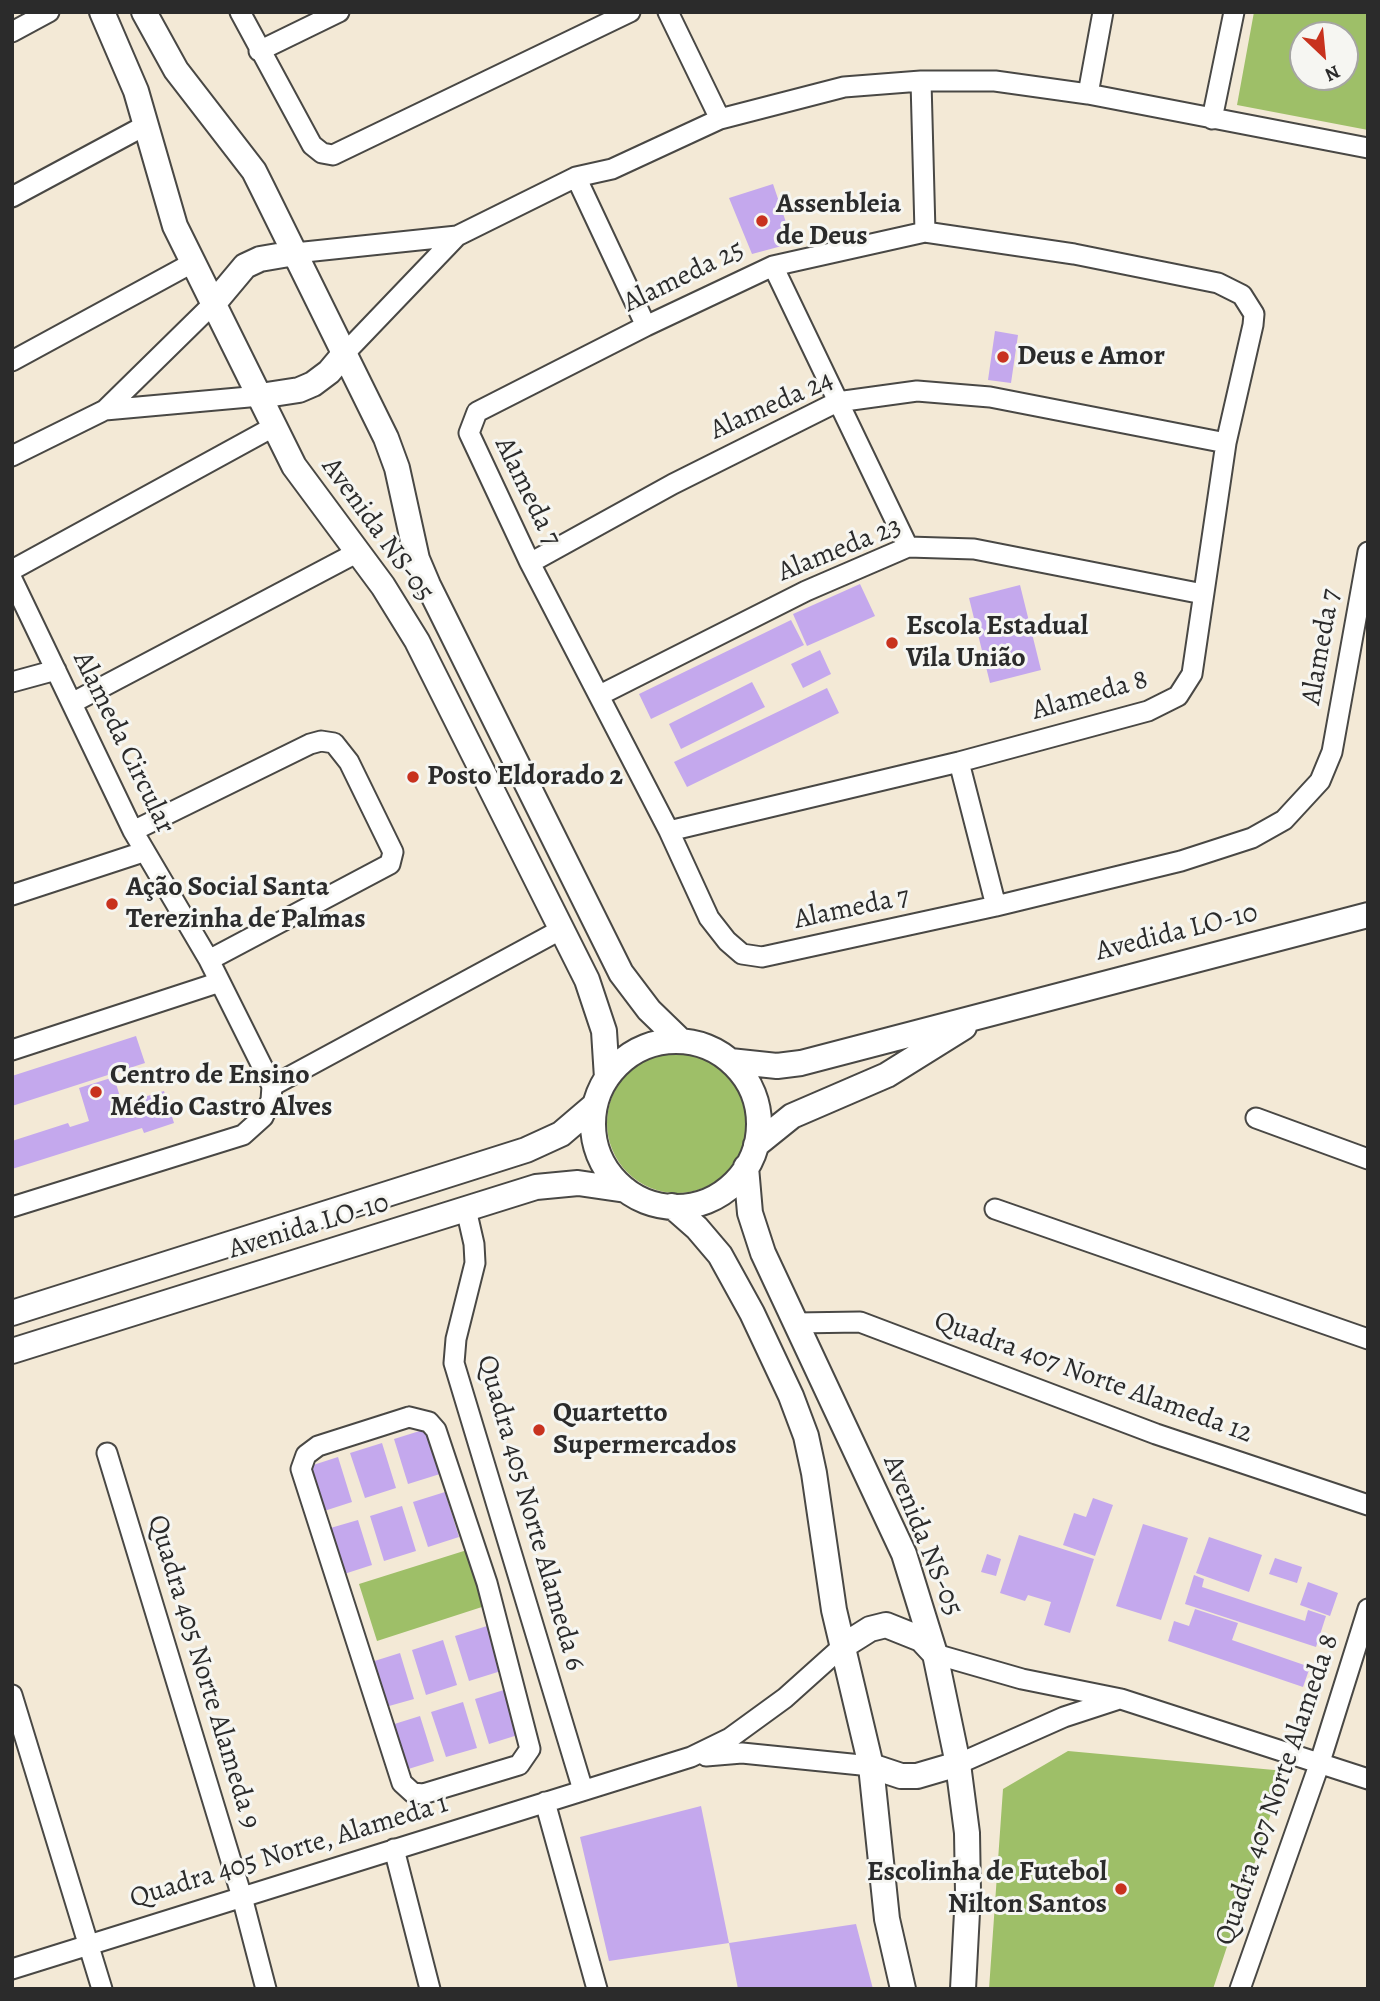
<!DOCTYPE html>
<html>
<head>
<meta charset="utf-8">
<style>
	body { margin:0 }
	#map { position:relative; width:1380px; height:2001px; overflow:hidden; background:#f3e9d6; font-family:Alegreya,serif }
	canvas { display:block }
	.frame { position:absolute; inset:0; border:14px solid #2b2b2b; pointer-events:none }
	.north { position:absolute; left:1289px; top:21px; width:70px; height:70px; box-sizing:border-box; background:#f6f6f2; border:2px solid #a5a5a2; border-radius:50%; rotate:154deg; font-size:19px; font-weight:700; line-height:28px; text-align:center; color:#2b2b2b }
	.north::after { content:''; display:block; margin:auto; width:24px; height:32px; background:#c8321e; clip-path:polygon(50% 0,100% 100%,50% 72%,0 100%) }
</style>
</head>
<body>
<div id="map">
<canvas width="1380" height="2001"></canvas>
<div class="frame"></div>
<div class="north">N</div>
</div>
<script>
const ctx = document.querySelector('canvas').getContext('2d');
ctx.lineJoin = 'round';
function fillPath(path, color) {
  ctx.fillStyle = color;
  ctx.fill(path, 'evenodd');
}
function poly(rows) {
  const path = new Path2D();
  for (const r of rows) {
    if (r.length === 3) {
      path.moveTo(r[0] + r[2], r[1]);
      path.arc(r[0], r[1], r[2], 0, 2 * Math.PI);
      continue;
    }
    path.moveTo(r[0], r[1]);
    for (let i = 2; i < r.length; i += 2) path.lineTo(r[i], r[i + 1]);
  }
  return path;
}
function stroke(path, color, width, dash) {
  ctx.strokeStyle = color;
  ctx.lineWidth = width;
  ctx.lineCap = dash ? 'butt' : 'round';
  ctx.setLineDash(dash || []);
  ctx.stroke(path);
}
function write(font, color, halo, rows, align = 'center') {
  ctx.font = font + ' Alegreya,serif';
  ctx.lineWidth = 6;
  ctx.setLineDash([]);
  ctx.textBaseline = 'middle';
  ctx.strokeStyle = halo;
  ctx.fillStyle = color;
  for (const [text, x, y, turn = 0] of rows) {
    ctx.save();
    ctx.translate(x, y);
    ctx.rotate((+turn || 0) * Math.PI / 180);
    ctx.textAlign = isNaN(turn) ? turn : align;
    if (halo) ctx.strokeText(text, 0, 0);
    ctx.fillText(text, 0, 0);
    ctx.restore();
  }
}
const green = poly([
	[1254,12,1368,12,1368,130,1237,105],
	[1303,35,1345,35,1345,77,1303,77],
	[677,1123,70],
	[467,1550,485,1606,377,1641,359,1584],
	[1068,1751,1285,1771,1213,1989,989,1989,1003,1789]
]);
const building = poly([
	[773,184,793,243,752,254,729,198],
	[995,331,1018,335,1011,383,988,380],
	[860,584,875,616,807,646,793,614],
	[1020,585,1041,670,990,683,969,598],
	[791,620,804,645,651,719,639,694],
	[820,650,831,674,803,688,791,664],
	[752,682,765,707,681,749,669,724],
	[827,688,839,713,687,787,674,762],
	[136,1036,145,1063,12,1106,12,1076],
	[114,1077,124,1110,136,1106,134,1100,164,1091,174,1123,144,1133,142,1128,12,1169,12,1141,68,1123,70,1127,89,1121,79,1088],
	[426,1429,440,1474,408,1484,394,1439],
	[382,1443,396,1488,365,1498,350,1453],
	[338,1457,352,1502,321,1512,307,1467],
	[445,1492,459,1537,428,1547,413,1502],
	[1093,1498,1113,1505,1095,1556,1063,1545,1074,1513,1086,1517],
	[402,1506,416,1551,384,1561,370,1516],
	[358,1520,372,1565,341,1575,327,1529],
	[1143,1524,1188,1538,1161,1620,1116,1606],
	[1019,1535,1094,1559,1070,1633,1044,1625,1051,1602,1028,1595,1025,1601,1000,1593],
	[1209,1537,1262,1555,1249,1592,1196,1573],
	[987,1554,1001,1559,996,1576,981,1572],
	[1275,1558,1302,1567,1297,1583,1269,1574],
	[1194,1575,1204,1579,1202,1587,1305,1621,1308,1610,1326,1616,1316,1647,1185,1604],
	[1308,1582,1338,1593,1330,1616,1300,1605],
	[1195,1609,1238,1623,1232,1640,1310,1667,1303,1687,1168,1641,1174,1621,1189,1626],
	[487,1626,501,1671,469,1681,455,1636],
	[443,1640,457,1685,426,1695,412,1650],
	[400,1653,414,1699,382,1708,368,1663],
	[507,1689,521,1734,489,1744,475,1699],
	[463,1702,477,1748,446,1757,431,1712],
	[420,1716,434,1761,402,1771,388,1726],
	[701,1806,729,1943,609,1961,580,1837],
	[856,1924,873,1989,738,1989,729,1943]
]);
const minor = poly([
	[240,12,312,145,322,153,333,155,630,12],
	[668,12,720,119],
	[12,32,49,12],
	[259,51,339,12],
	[921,81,925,232],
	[1088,94,1103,12],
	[1212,119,1234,12],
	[576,177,646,326],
	[12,197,146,125],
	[295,253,457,236,576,177,612,169,720,119,844,87,921,81,995,81,1088,94,1368,148],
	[773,266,908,547],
	[345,353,457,236],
	[12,361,194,262],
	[105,410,260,396],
	[12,456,105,410,214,303],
	[530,563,673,484,837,402,917,391,990,397,1226,443],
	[12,570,275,426],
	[12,579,133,831,209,960,272,1086,271,1100,263,1117,243,1135,12,1207],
	[12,682,56,670],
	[600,695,806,591,908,547,974,549,1203,594],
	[72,703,358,552],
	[959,762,996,906],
	[133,831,310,744,321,741,334,743,349,762,393,852,390,864,209,960],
	[669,831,959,762,1148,711,1178,696,1192,674,1226,443,1253,325,1254,314,1242,295,1218,283,1074,254,925,232,773,266,646,326,477,412,469,433,530,563,669,831,709,918,727,941,742,954,762,957,996,906,1181,861,1252,838,1284,820,1320,781,1332,752,1368,552],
	[12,895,143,852],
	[12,1050,220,982],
	[272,1086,562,929],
	[1256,1118,1368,1159],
	[466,1209,474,1244,475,1263,456,1339,454,1363,583,1790],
	[995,1209,1368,1339],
	[796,1323,860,1322,1156,1434,1368,1505],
	[409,1417,429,1422,436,1430,487,1583,530,1749,519,1765,423,1794,413,1793,402,1783,301,1469,306,1455,318,1446,409,1417],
	[107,1453,242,1897,266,1989],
	[935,1654,1022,1679,1121,1699,1368,1779],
	[12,1695,102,1989],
	[706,1756,742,1753,871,1766],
	[958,1764,1064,1717,1116,1700],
	[545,1802,597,1989],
	[394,1849,430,1989],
	[12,1969,691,1757,730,1738,785,1698,843,1646],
	[1240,1989,1319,1765,1368,1609]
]);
const tertiary = poly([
	[102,12,136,91,175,226,294,466,383,586,417,641,587,980,604,1031,607,1078],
	[144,12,176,70,254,171,262,187,386,438,397,468,417,559,428,585,621,973,649,1010,681,1041],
	[214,303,245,266,260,259,295,253],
	[260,396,299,390,313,384,329,372,345,353],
	[676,1124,83],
	[730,1061,777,1066,801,1063,1368,915],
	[756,1145,792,1116,887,1075,964,1027],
	[746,1167,750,1213,763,1253,904,1554,935,1654,958,1764,967,1833,968,1893,963,1989],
	[672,1206,697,1228,720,1255,752,1313,791,1396,806,1436,814,1473,834,1610,871,1766,887,1919,903,1989],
	[12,1313,526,1150,561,1134,595,1105],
	[12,1351,536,1187,578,1183,626,1190],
	[843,1646,870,1629,886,1625,921,1639,935,1654],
	[871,1766,901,1776,917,1776,958,1764]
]);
const markers = [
	[762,221,7,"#c8321e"],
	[1003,357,7,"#c8321e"],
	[892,643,7,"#c8321e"],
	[413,777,7,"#c8321e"],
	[112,904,7,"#c8321e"],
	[96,1092,7,"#c8321e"],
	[539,1430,7,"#c8321e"],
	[1121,1889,7,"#c8321e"]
];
const poiNames = [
	["Assenbleia",776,205],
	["de Deus",776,237],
	["Deus e Amor",1017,357],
	["Escola Estadual",906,627],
	["Vila União",906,659],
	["Posto Eldorado 2",427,777],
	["Ação Social Santa",126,888],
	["Terezinha de Palmas",126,920],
	["Centro de Ensino",110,1076],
	["Médio Castro Alves",110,1108],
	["Quartetto",553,1414],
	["Supermercados",553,1446],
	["Escolinha de Futebol",1107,1873,"right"],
	["Nilton Santos",1107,1905,"right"]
];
const streetNames = [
	["Alameda 25",684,277,-26],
	["Alameda 24",772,406,-24],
	["Alameda 7",527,492,64],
	["Avenida NS-05",377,530,54],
	["Alameda 23",840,550,-22],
	["Alameda 7",1322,647,-80],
	["Alameda 8",1090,696,-16],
	["Alameda Circular",123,743,64],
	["Alameda 7",852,909,-12],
	["Avedida LO-10",1177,933,-14],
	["Avenida LO-10",309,1227,-17],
	["Quadra 407 Norte Alameda 12",1093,1378,20],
	["Quadra 405 Norte Alameda 6",530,1513,74],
	["Avenida NS-05",922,1536,68],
	["Quadra 405 Norte Alameda 9",203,1672,73],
	["Quadra 407 Norte Alameda 8",1278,1790,-71],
	["Quadra 405 Norte, Alameda 1",289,1852,-17]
];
fillPath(green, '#9ebf68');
fillPath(building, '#c4a8ed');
stroke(minor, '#494845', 23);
stroke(tertiary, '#494845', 28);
stroke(minor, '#fff', 19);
stroke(tertiary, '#fff', 24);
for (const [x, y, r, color] of markers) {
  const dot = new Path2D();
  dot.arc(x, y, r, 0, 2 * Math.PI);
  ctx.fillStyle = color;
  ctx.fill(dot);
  stroke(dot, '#f6f6f2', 2.5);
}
write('bold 28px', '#2b2b2b', '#f6f6f2', poiNames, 'left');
write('28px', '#2b2b2b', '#f6f6f2', streetNames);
</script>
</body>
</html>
